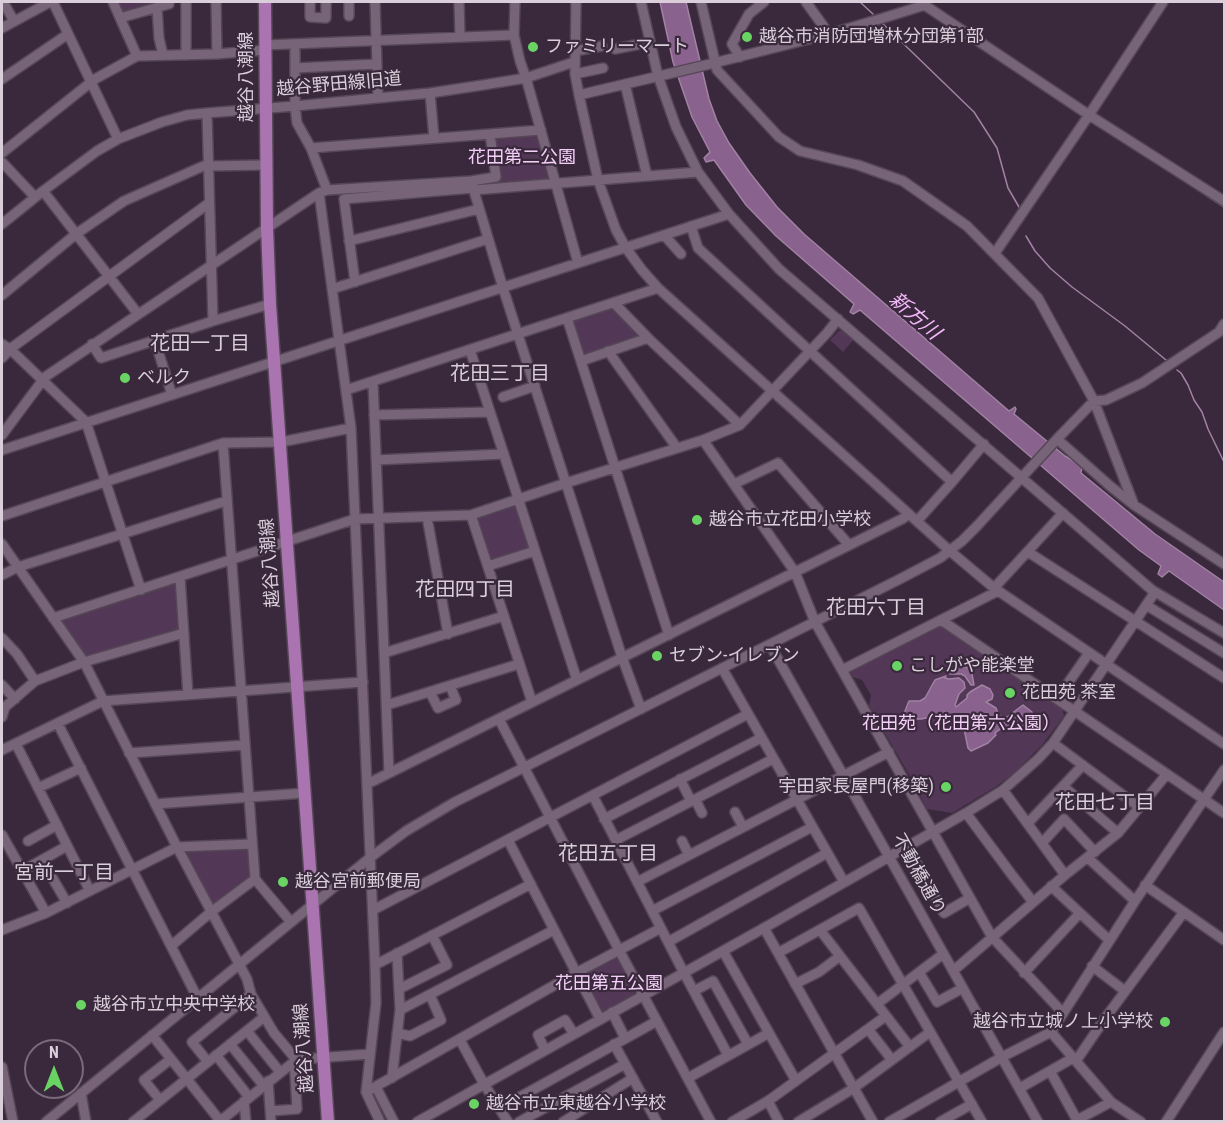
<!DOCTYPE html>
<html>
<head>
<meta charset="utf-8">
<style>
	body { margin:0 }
	#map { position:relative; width:1226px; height:1123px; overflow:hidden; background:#3a293c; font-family:"Roboto Condensed",sans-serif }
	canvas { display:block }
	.frame { position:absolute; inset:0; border:3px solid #d9ceda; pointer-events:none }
	.north { position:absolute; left:24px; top:1039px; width:60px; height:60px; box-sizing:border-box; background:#3a293c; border:2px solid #7a6b7b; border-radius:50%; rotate:0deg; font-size:16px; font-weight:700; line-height:24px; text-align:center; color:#d9ceda }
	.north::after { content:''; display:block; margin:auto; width:21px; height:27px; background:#69d464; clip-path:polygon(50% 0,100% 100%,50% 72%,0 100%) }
</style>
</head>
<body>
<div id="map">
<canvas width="1226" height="1123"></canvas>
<div class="frame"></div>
<div class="north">N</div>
</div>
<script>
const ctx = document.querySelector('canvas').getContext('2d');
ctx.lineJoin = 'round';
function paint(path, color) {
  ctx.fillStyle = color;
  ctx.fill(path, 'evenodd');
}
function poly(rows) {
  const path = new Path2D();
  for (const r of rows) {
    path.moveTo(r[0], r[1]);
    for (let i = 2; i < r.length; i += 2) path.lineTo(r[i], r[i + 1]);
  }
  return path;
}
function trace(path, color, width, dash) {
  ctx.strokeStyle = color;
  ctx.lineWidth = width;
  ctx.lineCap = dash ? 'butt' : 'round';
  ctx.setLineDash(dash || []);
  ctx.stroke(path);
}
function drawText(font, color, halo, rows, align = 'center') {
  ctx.font = font + ' "Roboto Condensed","Noto Sans JP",sans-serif';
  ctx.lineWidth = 4.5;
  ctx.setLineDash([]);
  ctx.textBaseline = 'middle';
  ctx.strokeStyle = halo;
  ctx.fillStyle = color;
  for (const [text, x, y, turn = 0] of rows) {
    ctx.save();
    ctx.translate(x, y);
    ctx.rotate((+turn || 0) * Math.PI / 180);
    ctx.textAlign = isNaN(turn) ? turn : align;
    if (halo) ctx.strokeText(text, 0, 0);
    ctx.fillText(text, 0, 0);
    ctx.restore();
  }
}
paint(poly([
	[115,2,164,2,124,13,121,13],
	[541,130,556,183,498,188,490,134],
	[612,308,615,309,641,334,640,337,585,355,581,354,572,324,574,320],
	[845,327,856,337,843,352,830,340,840,330,841,331],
	[518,505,530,546,529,549,492,561,489,559,476,519],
	[178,578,182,632,85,659,57,619],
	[941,624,1062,708,1064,716,1042,745,1016,771,997,786,952,813,927,809,910,776,869,706,871,695,862,680,853,677,850,671],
	[248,846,252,878,212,908,181,849],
	[614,956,618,957,635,990,634,994,603,1012,600,1011,582,977,583,974]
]), '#533756');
const water = poly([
	[660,2,686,2,709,99,717,121,729,143,750,173,777,207,804,234,1009,411,1015,407,1016,409,1014,414,1065,456,1079,464,1082,467,1081,473,1155,534,1224,582,1224,610,1169,571,1162,577,1158,574,1161,566,1139,550,860,310,853,314,850,312,854,304,776,236,746,205,714,160,706,162,704,158,710,152,692,117,673,62,660,2],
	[958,666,966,667,971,669,974,685,971,685,965,676,961,674,950,674,949,671,958,666],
	[946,676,945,678,949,679,959,678,964,682,965,688,959,694,955,705,956,707,967,698,967,695,970,692,982,685,990,689,993,695,992,699,986,702,996,708,999,716,1002,717,1007,717,1023,705,1032,712,1033,717,1021,728,1016,729,1009,727,1003,727,995,733,996,735,988,743,971,751,968,748,963,724,960,722,950,725,945,724,943,720,945,712,931,717,921,719,909,719,903,716,909,701,920,701,925,698,935,680,946,676]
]);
paint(water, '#89628d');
trace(water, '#a182a4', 1.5);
trace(poly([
	[860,2,873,14],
	[883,24,974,112,997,148,1008,188,1019,207],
	[1207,196,1224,207],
	[1026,236,1035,251,1050,268,1072,287,1125,326,1166,360],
	[1177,370,1181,373,1188,385,1194,400,1202,412,1208,429,1224,462]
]), '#a182a4', 1.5);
const minor = poly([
	[3,2,14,21],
	[53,2,118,139],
	[113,2,137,56],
	[186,2,186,55],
	[216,2,217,54],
	[310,2,310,17,326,18,326,2],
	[349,2,349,16],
	[375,2,378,98],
	[459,2,460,37],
	[515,2,514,35,520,61,526,78,578,263],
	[576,2,575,74,579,95,598,180,616,230,626,248,642,270,658,288,950,551,994,588,1224,744],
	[641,2,658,76,676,127,698,172,729,214,779,269,1152,590,1224,633],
	[701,2,717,70,779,137,800,151,858,165,903,181,967,226,1038,298,1094,401,1134,505],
	[806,2,829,34],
	[920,2,1089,115,1224,201],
	[157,7,159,38,163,55],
	[120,18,169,4,169,2],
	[2,28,50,2],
	[295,44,295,106,297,123,311,148,327,190],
	[265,45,514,35],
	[615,49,650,42],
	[575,51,602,46],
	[740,57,732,44,749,14,764,2],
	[295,68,377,64],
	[575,74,603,68],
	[2,79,68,34],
	[625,84,647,176],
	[430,93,434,138],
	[579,95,706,65,829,34,880,19,925,5,926,2],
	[207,113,213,321],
	[311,148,541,130],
	[2,153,95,79,137,56,217,54,265,50],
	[2,162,35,197],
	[208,166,266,165],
	[471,181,496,177,490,134],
	[474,190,698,172],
	[43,191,138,314],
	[319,193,351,428,375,965,376,1003,366,1092,380,1122],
	[2,224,43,191,97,151,118,139,162,122,187,115,207,113,295,106,430,93,483,85,526,78,574,62],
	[691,226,698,248,952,482,917,521],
	[664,235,681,254],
	[349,241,479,209],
	[995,253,1089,115,1163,2],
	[355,282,344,199,473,188],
	[332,289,488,239],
	[2,295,76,234,124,201,208,164],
	[614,303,648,338,740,425],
	[567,318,669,635],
	[155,341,172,395],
	[2,344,10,349,86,422,141,590],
	[92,344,101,358,213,321,270,304],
	[470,350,577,680],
	[608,351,677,448],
	[2,358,10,349,209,203],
	[581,361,648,338],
	[373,382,389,773],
	[346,390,658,288],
	[503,397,535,386],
	[374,415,490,412],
	[2,435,45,377,319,193,327,190,471,181,503,288,622,657,641,709],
	[1057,439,1110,486,1134,505,1224,564],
	[703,440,795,572,815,622,992,937,1063,1013],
	[223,443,255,879,291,922],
	[2,450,729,214],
	[376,460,504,454],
	[952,482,984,444],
	[734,484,778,463,849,545],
	[471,515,532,702],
	[2,516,223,443,281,442,351,428],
	[427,517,448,634],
	[2,544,84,662,177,847,247,979,251,994,274,1033,294,1057,297,1109,271,1111],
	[1028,552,1224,678],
	[488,566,535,551],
	[2,575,18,567,226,501],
	[180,577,188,695],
	[994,588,1063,513],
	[1146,605,1224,653],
	[53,618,355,519,471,515,566,483,703,440,740,425,827,333,838,319],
	[941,620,1224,813],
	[2,638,17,654,35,681],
	[770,645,1038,1122],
	[384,653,504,616],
	[722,668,844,882],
	[842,670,998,591],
	[2,685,15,699],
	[430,692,438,708,456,700,450,686],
	[1057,699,1089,653],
	[387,705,519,664],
	[2,717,5,707,35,681,84,662,184,633],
	[499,719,619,950,711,1122],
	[58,724,197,997],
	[1053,743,1139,807],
	[16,744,90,891],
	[2,750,103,701,363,682],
	[129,753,245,745],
	[680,779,691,801],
	[367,784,902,519,909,514],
	[1063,786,1118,833],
	[38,788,81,768],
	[1003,790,1065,875],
	[593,796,684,973,728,1055],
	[695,799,702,813],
	[155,804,305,793],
	[735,812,743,827],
	[966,813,1012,875,1033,902],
	[604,819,761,738],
	[1028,823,1083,765],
	[2,835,46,913],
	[508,840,600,1019],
	[616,840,773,759],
	[28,841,57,825],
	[682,841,689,855],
	[1042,843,1064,819,1095,852],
	[907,846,944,913,970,898],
	[1088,858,1135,901],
	[42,860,67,903],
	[22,871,67,846],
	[637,882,889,752],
	[1145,885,1224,940],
	[1051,886,1109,940],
	[373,910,748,714],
	[652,911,812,827],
	[764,928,873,1122],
	[2,930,46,913,177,847,252,844],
	[820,930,910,1047],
	[668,942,827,853],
	[171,946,211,912,255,879],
	[723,951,796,1081],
	[778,953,859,908,982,1122],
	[375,965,531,884],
	[1092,966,1125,991],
	[953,971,1065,875,1118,833,1167,774],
	[919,972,937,1002,963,988],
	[1024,973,1080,913],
	[795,984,819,972,840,956],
	[399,989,447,965,432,935],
	[694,991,713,981,748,1044],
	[877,1004,943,954],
	[400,1010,554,930],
	[612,1012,625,1038],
	[868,1029,892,1060],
	[247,1031,280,1072],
	[1051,1032,1111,1102,1141,1122],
	[397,1033,410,1036,441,1020,430,995],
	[152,1035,221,1122],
	[460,1040,484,1084,508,1122],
	[230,1044,263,1085],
	[614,1044,657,1122],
	[545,1050,538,1035,565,1020,574,1034],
	[216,1055,249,1097],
	[1076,1061,1106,1017,1184,912],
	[208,1062,192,1042,251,994],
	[2,1067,13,1122],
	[1050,1071,1078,1122],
	[392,1078,400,1010,397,953],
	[688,1078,769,1033],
	[268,1081,271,1122],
	[376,1087,394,1122],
	[1020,1088,1073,1058],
	[366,1092,576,973,661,928],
	[81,1093,86,1122],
	[160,1100,144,1080,171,1059],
	[244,1101,246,1122],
	[768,1101,779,1122],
	[500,1108,657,1021],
	[1077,1120,1111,1102],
	[46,1122,371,857,406,831,455,802,898,580,940,558,962,541,977,526,1057,439,1094,401,1106,400,1142,383,1219,332,1224,324],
	[133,1122,264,1017],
	[219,1122,295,1061,303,1059,370,1054],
	[417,1122,764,928,966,813,1003,790,1038,759,1053,743,1155,592],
	[519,1122,625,1064],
	[563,1122,633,1078],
	[732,1122,768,1101,886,1016],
	[798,1122,854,1088,930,1032],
	[889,1122,1002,1057,1051,1032,1135,901,1224,770],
	[940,1122,972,1104],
	[1166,1122,1224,1032]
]);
const major = poly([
	[265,2,267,227,270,304,328,1122]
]);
trace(minor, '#554756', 12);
trace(major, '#554756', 15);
trace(minor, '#776479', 9);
trace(major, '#a974af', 12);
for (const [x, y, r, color] of [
	[747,37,6,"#69d464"],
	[533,47,6,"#69d464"],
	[125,378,6,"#69d464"],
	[697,520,6,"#69d464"],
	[657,656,6,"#69d464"],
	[897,666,6,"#69d464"],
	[1010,693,6,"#69d464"],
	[946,787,6,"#69d464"],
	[283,882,6,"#69d464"],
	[81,1005,6,"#69d464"],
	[1165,1022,6,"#69d464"],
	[474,1104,6,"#69d464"]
]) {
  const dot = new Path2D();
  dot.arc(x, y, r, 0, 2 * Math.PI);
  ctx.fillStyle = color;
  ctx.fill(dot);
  trace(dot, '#3a293c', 2);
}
drawText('18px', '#d9ceda', '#3a293c', [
	["越谷市消防団増林分団第1部",759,37],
	["ファミリーマート",545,47],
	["ベルク",137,378],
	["越谷市立花田小学校",709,520],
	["セブン-イレブン",669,656],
	["こしがや能楽堂",909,666],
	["花田苑 茶室",1022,693],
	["宇田家長屋門(移築)",934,787,"right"],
	["越谷宮前郵便局",295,882],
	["越谷市立中央中学校",93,1005],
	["越谷市立城ノ上小学校",1153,1022,"right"],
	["越谷市立東越谷小学校",486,1104]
], 'left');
drawText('18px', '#d9ceda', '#3a293c', [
	["越谷八潮線",247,77,-90],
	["越谷野田線旧道",339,85,-5],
	["越谷八潮線",271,563,-94],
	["不動橋通り",918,875,61],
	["越谷八潮線",305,1048,-94]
]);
drawText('18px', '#f4d0f8', '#3a293c', [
	["花田第二公園",522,158],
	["花田苑（花田第六公園）",961,724],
	["花田第五公園",609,984]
]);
drawText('italic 20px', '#f3b8fa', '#3a293c', [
	["新方川",914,317,41]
]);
drawText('20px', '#d9ceda', '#3a293c', [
	["花田一丁目",200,345],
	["花田三丁目",500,375],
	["花田四丁目",465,591],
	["花田六丁目",876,609],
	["花田七丁目",1105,804],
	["花田五丁目",608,855],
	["宮前一丁目",64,874]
]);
</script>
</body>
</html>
